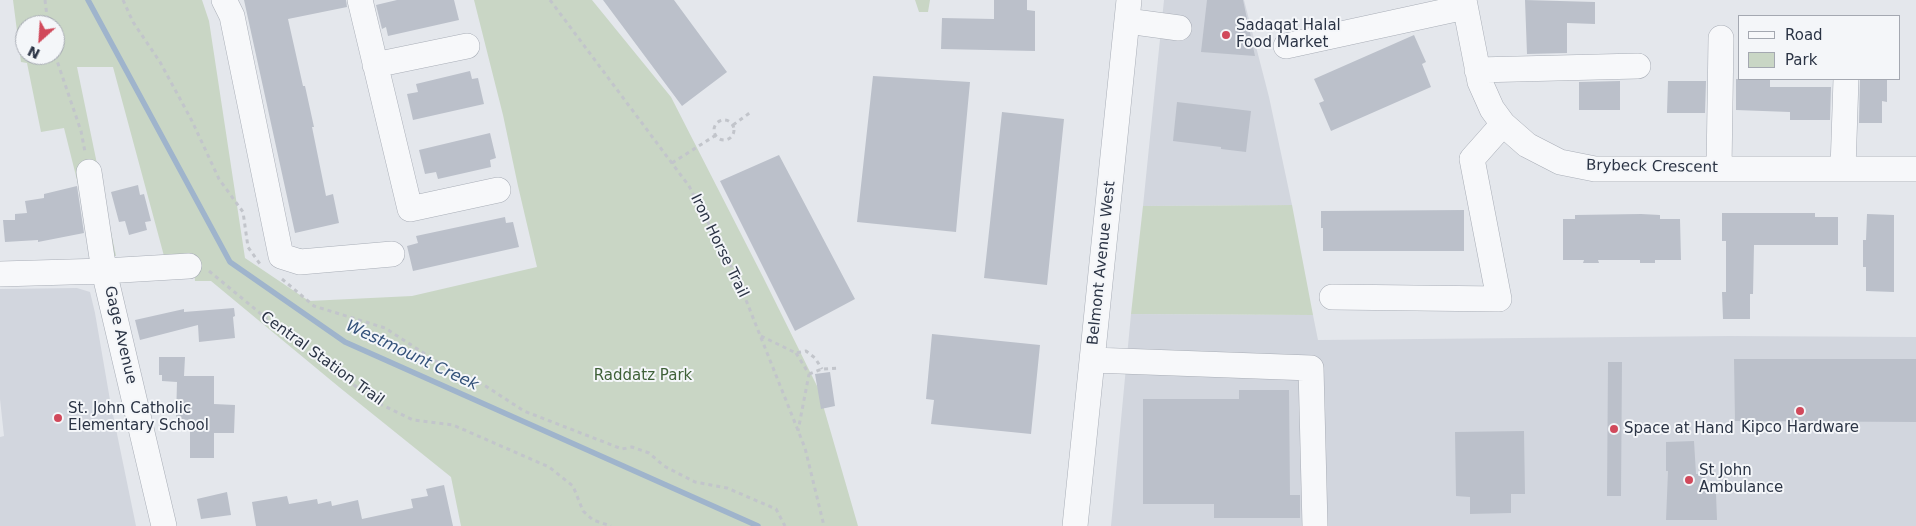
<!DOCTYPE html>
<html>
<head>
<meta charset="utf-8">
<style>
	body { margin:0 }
	#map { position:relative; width:1916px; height:526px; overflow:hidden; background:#e4e7ec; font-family:"DejaVu Sans",sans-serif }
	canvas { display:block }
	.legend { position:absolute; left:1738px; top:15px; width:162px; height:65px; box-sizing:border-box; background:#f4f6f9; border:1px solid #a4a8b1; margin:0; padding:6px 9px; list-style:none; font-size:15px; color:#2b3445 }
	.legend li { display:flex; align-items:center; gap:10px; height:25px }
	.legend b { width:25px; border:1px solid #a4a8b1 }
	.north { position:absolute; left:15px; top:15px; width:50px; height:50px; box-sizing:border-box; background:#f4f6f9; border:1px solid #a4a8b1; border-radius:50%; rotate:206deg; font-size:14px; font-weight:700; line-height:20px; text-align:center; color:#2b3445 }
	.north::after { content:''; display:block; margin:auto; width:18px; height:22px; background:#d1495b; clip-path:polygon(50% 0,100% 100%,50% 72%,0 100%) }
</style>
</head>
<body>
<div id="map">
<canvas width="1916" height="526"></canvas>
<ul class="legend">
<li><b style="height:6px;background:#f7f8fa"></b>Road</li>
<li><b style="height:14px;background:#c9d6c5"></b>Park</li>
</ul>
<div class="north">N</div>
</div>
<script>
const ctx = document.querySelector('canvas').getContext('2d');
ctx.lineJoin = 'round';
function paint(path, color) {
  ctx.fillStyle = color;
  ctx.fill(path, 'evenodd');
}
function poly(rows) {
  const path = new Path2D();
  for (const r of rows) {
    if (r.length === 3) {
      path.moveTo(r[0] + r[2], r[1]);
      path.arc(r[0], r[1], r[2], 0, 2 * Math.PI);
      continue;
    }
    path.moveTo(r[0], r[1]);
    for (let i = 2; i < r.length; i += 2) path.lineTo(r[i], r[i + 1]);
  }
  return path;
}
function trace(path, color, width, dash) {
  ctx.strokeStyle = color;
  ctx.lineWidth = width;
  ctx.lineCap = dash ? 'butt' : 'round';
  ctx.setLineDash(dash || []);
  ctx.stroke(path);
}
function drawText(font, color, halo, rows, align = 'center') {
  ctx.font = font + ' "DejaVu Sans",sans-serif';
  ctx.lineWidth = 4;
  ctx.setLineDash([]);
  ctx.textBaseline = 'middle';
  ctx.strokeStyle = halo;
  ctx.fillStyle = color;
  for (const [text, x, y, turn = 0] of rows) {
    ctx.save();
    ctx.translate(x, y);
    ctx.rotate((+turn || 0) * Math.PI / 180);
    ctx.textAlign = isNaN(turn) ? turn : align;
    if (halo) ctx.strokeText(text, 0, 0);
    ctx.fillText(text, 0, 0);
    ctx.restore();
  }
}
paint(poly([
	[1164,0,1244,0,1269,97,1292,205,1143,206],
	[77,288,90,292,95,313,110,400,136,526,0,526,0,437,4,436,0,399,0,289],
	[1131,314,1313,315,1318,340,1729,336,1916,337,1916,526,1111,526]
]), '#d2d6de');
paint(poly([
	[13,0,202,0,209,21,245,258,309,301,412,296,537,267,518,186,503,115,474,0,592,0,671,97,763,277,818,388,858,526,461,526,451,477,339,387,211,281,195,281,192,253,164,256,113,67,77,67,116,256,96,256,64,128,41,132,27,63,21,62],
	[25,25,55,25,55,55,25,55],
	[915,0,930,0,928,12,919,12],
	[1292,205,1313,315,1131,314,1143,206]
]), '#c9d6c5');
trace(poly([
	[88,0,230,262,345,342,758,526]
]), '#9fb4cc', 5.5);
paint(poly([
	[244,0,346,0,347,7,288,19,303,86,305,86,314,127,312,127,326,196,333,194,339,223,295,233],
	[397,0,454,0,459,20,388,36,386,27,382,29,376,5],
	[603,0,674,0,727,72,682,106],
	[994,0,1027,0,1027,10,1035,11,1035,51,941,49,942,18,994,19],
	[1207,0,1243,0,1255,56,1201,52],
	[1525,0,1595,2,1595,24,1567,23,1567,53,1527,54],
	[1414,35,1426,62,1422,64,1431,87,1331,131,1319,103,1324,101,1314,79],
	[470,71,472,79,478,78,484,104,413,120,407,94,418,92,416,84],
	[873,76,970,82,956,232,857,222],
	[1736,79,1770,79,1770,87,1831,87,1830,120,1790,120,1790,112,1736,110],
	[1860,79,1887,79,1887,102,1882,101,1882,123,1859,123],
	[1620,81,1620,110,1579,110,1579,82],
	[1668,81,1706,81,1705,113,1667,113],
	[1177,102,1251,111,1246,152,1221,149,1221,147,1173,141],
	[1002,112,1064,119,1047,285,984,278],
	[490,133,496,158,490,160,491,167,438,179,436,172,425,174,419,150],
	[779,155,855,299,795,331,720,181],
	[138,185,140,195,144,194,151,221,145,222,147,230,129,235,125,221,119,222,111,192],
	[77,186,84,233,38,242,38,240,5,242,3,220,15,220,15,214,27,213,25,201,44,198,44,194],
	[1464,210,1464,251,1323,251,1323,228,1321,228,1321,211],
	[1722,213,1815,213,1815,217,1838,217,1838,245,1754,245,1753,294,1750,294,1750,319,1723,319,1722,292,1726,292,1726,241,1722,241],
	[1641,214,1660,215,1660,219,1680,219,1681,260,1655,260,1655,263,1640,263,1640,260,1598,260,1599,263,1583,263,1584,260,1563,260,1563,219,1575,219,1575,215],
	[1867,214,1894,215,1894,292,1866,291,1866,267,1863,267,1863,240,1866,240],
	[505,217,506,223,513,222,519,247,413,271,407,246,418,243,416,236],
	[234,308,235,316,233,317,235,338,199,342,198,325,140,340,135,320,184,309,184,312],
	[932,334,1040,345,1031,434,931,424,934,400,926,399],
	[159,357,185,357,184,376,214,376,214,404,235,405,234,433,214,433,214,458,190,458,190,420,176,419,177,382,162,381,162,375,159,375],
	[1734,359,1916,359,1916,422,1735,421],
	[1608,362,1622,362,1621,496,1607,496],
	[830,372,835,406,821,409,815,374],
	[1239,390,1289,390,1290,495,1300,495,1300,518,1214,518,1214,504,1143,504,1143,399,1239,399],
	[1524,431,1525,494,1511,494,1511,513,1470,514,1470,497,1456,496,1455,432],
	[1694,441,1696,474,1705,474,1705,493,1716,493,1717,520,1666,520,1668,471,1666,471,1666,442],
	[444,485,453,526,256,526,252,502,287,496,289,504,317,499,318,504,331,501,332,506,358,500,362,519,413,508,411,499,428,496,426,489],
	[227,492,231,515,201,519,197,499]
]), '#bbc0ca');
const minor = poly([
	[224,0,232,16,281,256,300,262,392,254],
	[360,0,410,209,498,190],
	[1464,0,1480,82,1492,109,1503,124,1527,145,1560,162,1595,169,1916,169],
	[1127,21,1179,28],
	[1286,46,1465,7],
	[375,65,467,46],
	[1477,70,1638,66],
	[1719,169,1721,38],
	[1843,169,1846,79],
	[89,172,104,271,164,526],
	[0,274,104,271,189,266],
	[1332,297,1499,299,1472,159,1503,124],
	[1092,360,1311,368,1315,526],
	[1075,526,1129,0]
]);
trace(minor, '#a9aeb7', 26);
trace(poly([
	[45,0,48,25],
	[123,0,133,22,160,62,192,121,219,179,243,212,248,247,260,264],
	[550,0,689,186,738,280,805,448,824,526],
	[55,55,81,131,85,152],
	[724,130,10],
	[733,125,751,112],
	[672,163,716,135],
	[209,271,295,342,380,404,413,420,453,425,549,467,573,486,583,511,593,520,611,526],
	[282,279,314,306,385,328,439,363,484,385,524,411,622,449,632,447,649,453,664,466,695,482,727,488,776,509,785,526],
	[761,336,796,353,806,351,815,358,822,369],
	[796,353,809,374,798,431],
	[809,374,822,369,840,368]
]), '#c2c5cb', 3, [4, 4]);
trace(minor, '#f7f8fa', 25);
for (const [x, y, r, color] of [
	[1226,35,5,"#d1495b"],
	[1800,411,5,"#d1495b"],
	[58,418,5,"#d1495b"],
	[1614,429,5,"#d1495b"],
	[1689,480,5,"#d1495b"]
]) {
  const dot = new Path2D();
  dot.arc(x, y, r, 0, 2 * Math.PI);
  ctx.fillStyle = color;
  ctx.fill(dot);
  trace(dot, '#f4f6f9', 2);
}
drawText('15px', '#2b3445', '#f4f6f9', [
	["Sadaqat Halal",1236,26],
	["Food Market",1236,43],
	["St. John Catholic",68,409],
	["Elementary School",68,426],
	["Kipco Hardware",1800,428,"center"],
	["Space at Hand",1624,429],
	["St John",1699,471],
	["Ambulance",1699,488]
], 'left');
drawText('15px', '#2b3445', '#f4f6f9', [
	["Brybeck Crescent",1652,167,1],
	["Iron Horse Trail",719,246,64],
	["Belmont Avenue West",1102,263,-84],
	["Gage Avenue",120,335,77],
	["Central Station Trail",322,359,36]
]);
drawText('15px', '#3f6138', '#f4f6f9', [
	["Raddatz Park",643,376]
]);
drawText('italic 16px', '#34527a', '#f4f6f9', [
	["Westmount Creek",412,356,25]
]);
</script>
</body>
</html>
